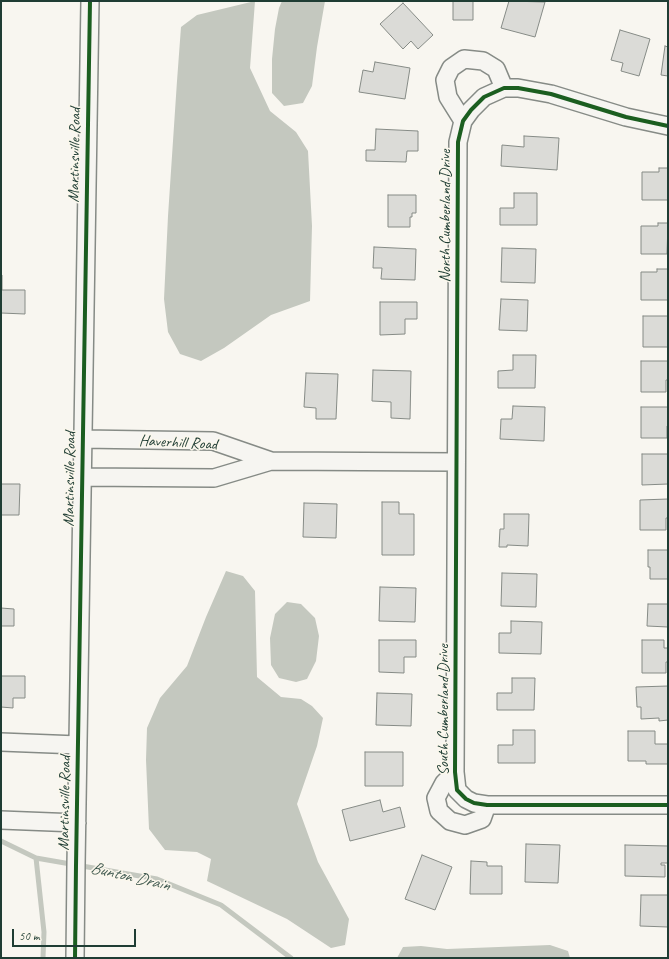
<!DOCTYPE html>
<html>
<head>
<meta charset="utf-8">
<style>
	body { margin:0 }
	#map { position:relative; width:669px; height:959px; overflow:hidden; background:#f8f6f0; font-family:Caveat,sans-serif }
	canvas { display:block }
	.frame { position:absolute; inset:0; border:2px solid #1f3d34; pointer-events:none }
	.scale { position:absolute; left:12px; top:929px; width:124px; height:18px; box-sizing:border-box; border:2px solid #1f3d34; border-top:0; padding-left:5px; font-size:12px; line-height:14px; white-space:nowrap; color:#1f3d34; -webkit-text-stroke:3px #fbf7ec; paint-order:stroke }
</style>
</head>
<body>
<div id="map">
<canvas width="669" height="959"></canvas>
<div class="frame"></div>
<div class="scale">50 m</div>
</div>
<script>
const ctx = document.querySelector('canvas').getContext('2d');
ctx.lineJoin = 'round';
function paint(path, color) {
  ctx.fillStyle = color;
  ctx.fill(path, 'evenodd');
}
function poly(rows) {
  const path = new Path2D();
  for (const r of rows) {
    path.moveTo(r[0], r[1]);
    for (let i = 2; i < r.length; i += 2) path.lineTo(r[i], r[i + 1]);
  }
  return path;
}
function trace(path, color, width, dash) {
  ctx.strokeStyle = color;
  ctx.lineWidth = width;
  ctx.lineCap = dash ? 'butt' : 'round';
  ctx.setLineDash(dash || []);
  ctx.stroke(path);
}
function drawText(font, color, halo, rows, align = 'center') {
  ctx.font = font + ' Caveat,sans-serif';
  ctx.lineWidth = 3;
  ctx.setLineDash([]);
  ctx.textBaseline = 'middle';
  ctx.strokeStyle = halo;
  ctx.fillStyle = color;
  for (const [text, x, y, turn = 0] of rows) {
    ctx.save();
    ctx.translate(x, y);
    ctx.rotate((+turn || 0) * Math.PI / 180);
    ctx.textAlign = isNaN(turn) ? turn : align;
    if (halo) ctx.strokeText(text, 0, 0);
    ctx.fillText(text, 0, 0);
    ctx.restore();
  }
}
paint(poly([
	[255,1,250,68,270,111,296,132,308,151,312,226,310,301,271,315,224,348,201,361,180,354,168,332,164,299,168,216,177,81,181,27,197,15],
	[282,1,325,1,317,47,312,86,303,103,284,106,272,93,272,59,275,29,279,8],
	[226,571,243,576,255,591,257,677,281,697,301,699,312,706,323,718,317,746,297,804,318,862,349,919,345,945,331,948,287,919,207,881,211,859,197,852,165,850,149,829,146,760,147,728,160,698,187,666,206,617],
	[287,602,301,604,315,618,319,636,316,661,307,679,296,682,279,678,271,665,270,638,275,614],
	[550,945,568,951,570,958,397,958,403,947,421,946,447,949]
]), '#c4c8bf');
trace(poly([
	[1,841,36,858,157,879,221,905,291,958],
	[36,858,44,932,43,958]
]), '#c4c8bf', 5);
const building = poly([
	[453,1,473,1,473,20,453,20,453,1],
	[509,1,545,2,535,37,501,28,509,1],
	[403,3,433,35,418,49,411,41,403,49,380,24,403,3],
	[620,30,650,39,639,76,621,71,623,63,611,60,620,30],
	[665,46,668,47,668,76,661,75,665,46],
	[375,62,410,68,405,99,359,92,363,70,373,72,375,62],
	[376,129,418,131,418,151,407,151,406,162,366,161,366,150,375,150,376,129],
	[524,136,559,138,557,170,501,166,502,145,524,147,524,136],
	[659,168,668,168,668,200,642,200,642,172,659,172,659,168],
	[514,193,537,193,537,225,500,225,500,208,514,208,514,193],
	[388,195,416,195,416,213,412,213,412,217,410,217,410,227,388,227,388,195],
	[658,223,668,223,667,254,641,254,641,226,658,226,658,223],
	[374,247,416,249,415,280,381,279,382,268,373,268,374,247],
	[502,248,536,249,535,283,501,282,502,248],
	[657,269,668,269,668,300,641,300,641,272,657,272,657,269],
	[1,275,2,275,2,290,25,290,25,314,1,313,1,275],
	[501,299,528,300,527,331,499,330,501,299],
	[380,302,417,302,417,319,405,319,405,334,380,335,380,302],
	[643,316,668,316,668,347,643,347,643,316],
	[513,355,536,355,535,388,498,388,498,371,513,370,513,355],
	[641,361,668,361,668,380,666,380,666,392,641,392,641,361],
	[373,370,411,371,410,419,391,418,391,402,372,401,373,370],
	[306,373,338,374,336,419,316,419,316,408,304,407,306,373],
	[513,406,545,407,544,441,500,439,501,419,512,419,513,406],
	[641,407,668,407,668,426,667,426,667,438,641,438,641,407],
	[642,454,668,454,668,484,642,485,642,454],
	[1,484,20,484,19,515,1,515,1,484],
	[668,499,668,518,666,518,666,530,640,530,640,500,668,499],
	[382,502,399,502,399,514,414,514,414,555,382,555,382,502],
	[304,503,337,504,336,538,303,537,304,503],
	[504,514,529,514,528,546,507,545,507,547,499,547,500,529,504,529,504,514],
	[648,550,668,550,668,579,650,579,650,567,648,567,648,550],
	[502,573,537,574,536,607,501,606,502,573],
	[380,587,416,588,415,622,379,621,380,587],
	[648,604,668,604,668,627,647,626,648,604],
	[1,608,14,609,14,626,1,626,1,608],
	[511,621,542,622,541,654,499,653,499,633,511,633,511,621],
	[379,640,416,640,416,657,404,657,404,673,379,672,379,640],
	[642,640,664,640,664,648,668,648,668,662,666,662,666,673,642,673,642,640],
	[1,676,25,676,25,698,13,698,13,708,1,707,1,676],
	[512,678,535,678,534,710,497,710,497,693,512,693,512,678],
	[668,686,668,720,659,721,659,718,641,719,641,707,637,707,636,687,668,686],
	[377,693,412,694,411,726,376,725,377,693],
	[513,730,535,730,535,763,498,763,498,745,513,745,513,730],
	[628,731,655,731,655,744,668,744,668,764,646,764,646,761,628,761,628,731],
	[365,752,403,752,403,786,365,786,365,752],
	[380,800,383,812,400,807,405,827,350,841,342,810,380,800],
	[526,844,560,845,558,883,525,882,526,844],
	[625,845,668,846,668,863,661,863,661,865,665,865,665,877,625,876,625,845],
	[422,855,452,867,435,910,405,899,422,855],
	[471,861,487,862,487,866,502,866,502,894,470,894,471,861],
	[641,895,668,895,668,927,640,926,641,895]
]);
paint(building, '#dbdbd7');
trace(building, '#868b86', 1);
const minor = poly([
	[463,121,448,97,445,80,451,68,464,59,483,61,496,69,504,88],
	[668,126,626,117,551,94,518,88,504,88,484,97,471,110,463,121,458,142,455,772,457,790,466,799,474,803,487,805,668,805],
	[83,439,213,441,271,461],
	[82,477,214,478,271,461,456,462],
	[1,742,78,745],
	[455,772,444,783,436,798,439,811,450,821,465,825,482,819,487,805],
	[1,820,77,823],
	[75,958,76,865,90,1]
]);
trace(minor, '#868b86', 20);
trace(minor, '#f6f5f1', 17);
trace(poly([
	[668,126,626,117,551,94,518,88,504,88,484,97,471,110,463,121,458,142,455,772,457,790,466,799,474,803,487,805,668,805],
	[75,958,76,865,90,1]
]), '#1b5e20', 4);
drawText('16px', '#1f3d34', '#fbf7ec', [
	["Martinsville Road",75,155,-89],
	["North Cumberland Drive",446,216,-90],
	["Haverhill Road",178,443,3],
	["Martinsville Road",70,479,-89],
	["South Cumberland Drive",444,710,-90],
	["Martinsville Road",65,803,-89]
]);
drawText('italic 17px', '#425b52', '#fbf7ec', [
	["Bunton Drain",130,877,13]
]);
</script>
</body>
</html>
